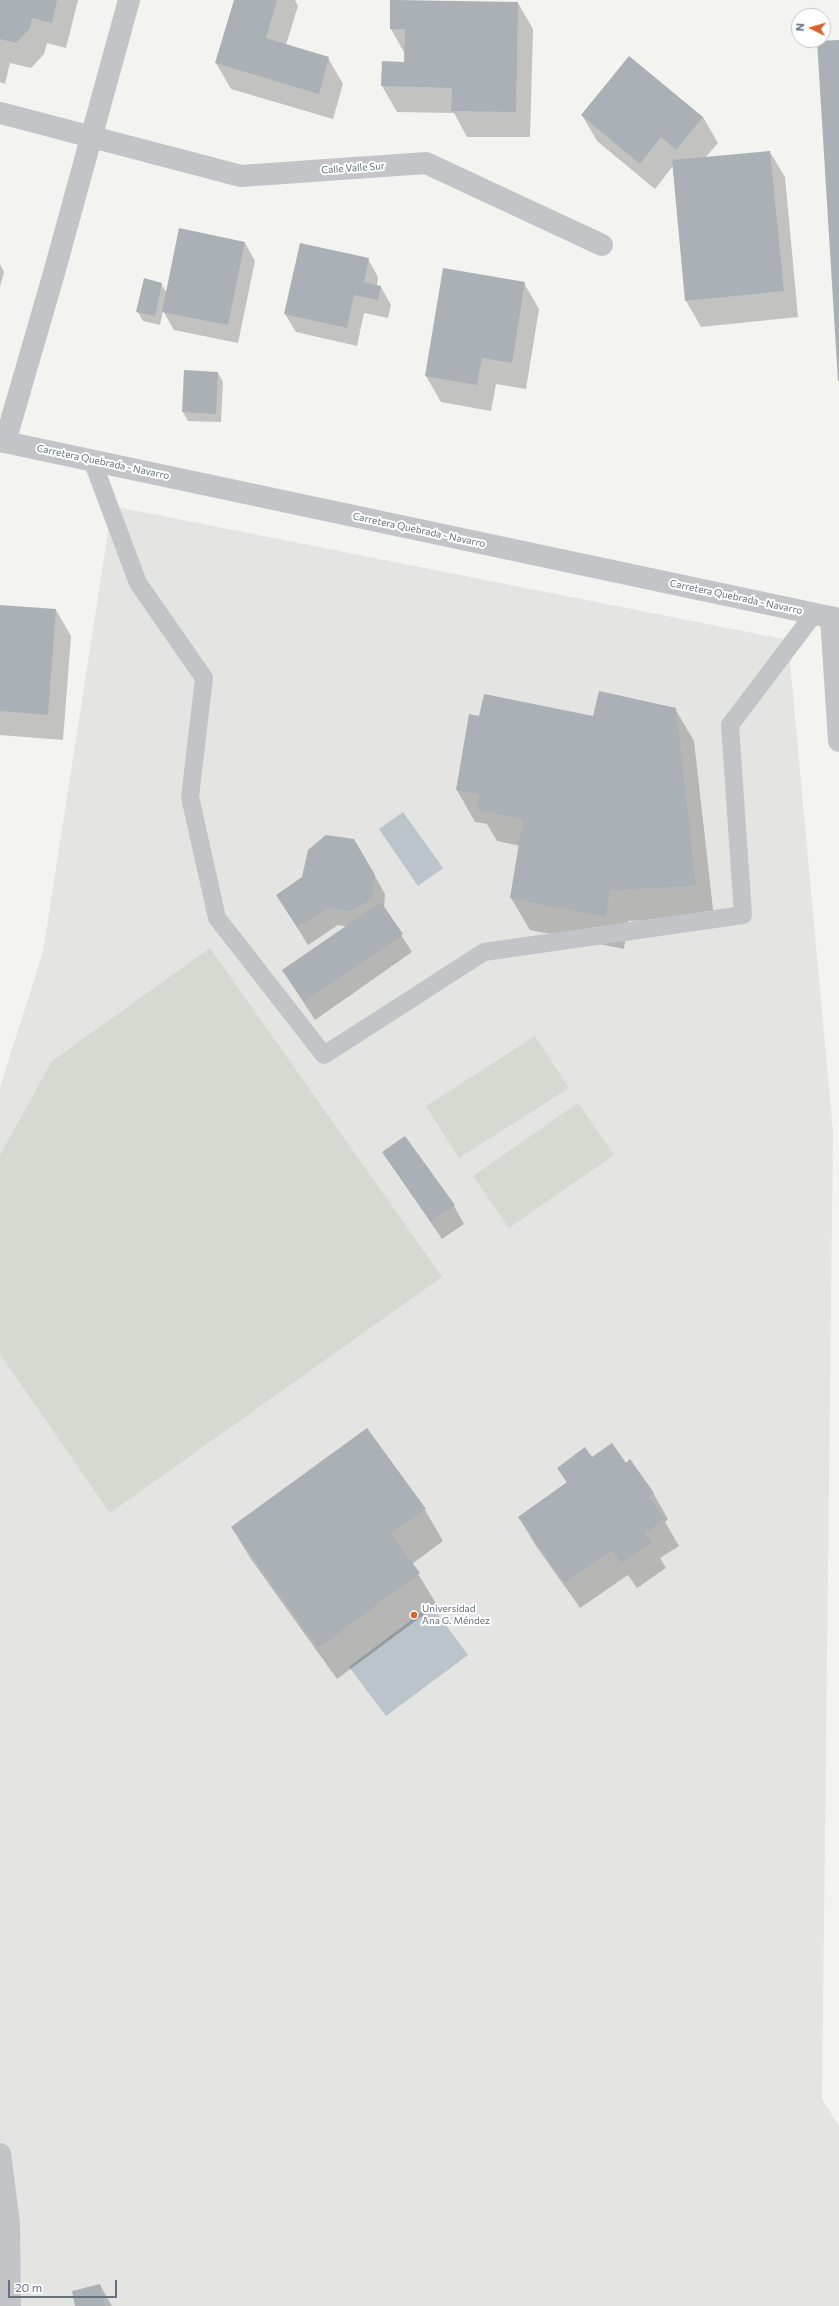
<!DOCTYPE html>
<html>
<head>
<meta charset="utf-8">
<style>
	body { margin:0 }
	#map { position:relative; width:839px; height:2306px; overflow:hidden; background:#f3f4f0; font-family:Commissioner,sans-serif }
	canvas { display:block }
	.north { position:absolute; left:791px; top:8px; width:40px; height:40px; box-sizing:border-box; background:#fff; border:1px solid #c1c6cc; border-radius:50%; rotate:275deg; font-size:11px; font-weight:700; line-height:16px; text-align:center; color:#64717f }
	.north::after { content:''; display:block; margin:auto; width:14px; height:18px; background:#d7642c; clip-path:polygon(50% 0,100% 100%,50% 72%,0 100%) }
	.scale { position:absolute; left:8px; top:2280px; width:109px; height:18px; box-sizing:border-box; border:2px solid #64717f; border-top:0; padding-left:5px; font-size:12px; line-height:14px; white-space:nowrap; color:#64717f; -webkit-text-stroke:3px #fff; paint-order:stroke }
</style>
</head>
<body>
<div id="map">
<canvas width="839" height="2306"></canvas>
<div class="north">N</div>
<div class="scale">20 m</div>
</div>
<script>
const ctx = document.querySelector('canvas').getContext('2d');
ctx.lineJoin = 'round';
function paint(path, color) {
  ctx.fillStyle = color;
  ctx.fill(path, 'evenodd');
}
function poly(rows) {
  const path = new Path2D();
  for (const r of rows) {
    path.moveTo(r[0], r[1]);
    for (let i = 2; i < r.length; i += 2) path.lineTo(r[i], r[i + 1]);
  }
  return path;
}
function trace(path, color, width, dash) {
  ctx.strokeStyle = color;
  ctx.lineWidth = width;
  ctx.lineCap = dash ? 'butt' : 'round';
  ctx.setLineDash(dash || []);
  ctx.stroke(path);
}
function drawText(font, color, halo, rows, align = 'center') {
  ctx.font = font + ' Commissioner,sans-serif';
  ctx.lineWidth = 4;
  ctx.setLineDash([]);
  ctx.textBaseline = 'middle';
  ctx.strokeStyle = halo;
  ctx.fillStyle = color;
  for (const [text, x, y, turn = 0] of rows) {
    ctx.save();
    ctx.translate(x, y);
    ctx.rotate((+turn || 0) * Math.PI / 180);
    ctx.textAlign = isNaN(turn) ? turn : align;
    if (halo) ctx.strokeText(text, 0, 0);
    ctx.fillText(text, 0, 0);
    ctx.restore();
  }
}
paint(poly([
	[112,506,788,640,833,1131,822,2099,839,2126,839,2306,0,2306,0,1087,43,952]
]), '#e4e5e3');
paint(poly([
	[210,948,442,1277,110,1513,0,1354,0,1155,52,1061],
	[535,1036,569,1088,459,1158,426,1106],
	[578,1103,614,1155,509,1228,473,1176]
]), '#d4dad1');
paint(poly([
	[403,812,443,868,418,886,379,829],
	[431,1605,468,1655,386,1716,349,1667]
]), '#bbc4ca');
paint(poly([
	[0,0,78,0,66,48,47,43,44,54,31,68,10,63,5,84,0,82],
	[235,0,295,0,298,6,286,45,328,58,343,84,333,119,231,89,216,63],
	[391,0,518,3,533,29,530,137,467,137,454,113,397,112,382,86,405,63,405,54,391,29],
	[582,115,703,117,718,143,705,158,770,152,785,177,798,317,701,327,686,301,673,166,655,189,597,141],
	[245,243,255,261,238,343,174,330,163,311,160,325,143,321,138,312,161,284,167,293],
	[368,259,378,277,377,286,381,287,391,305,388,318,364,313,357,346,296,332,285,314],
	[0,264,4,272,0,287],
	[524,283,539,309,526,389,496,384,491,411,441,402,426,376],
	[185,371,218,373,223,382,221,422,188,421,183,412],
	[0,606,56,610,71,636,63,740,0,735],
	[675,709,694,741,714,918,628,921,624,949,530,930,511,898,520,846,497,841,487,824,475,822,457,790,480,717,593,717],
	[375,876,385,894,384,908,412,952,315,1020,283,971,347,927,338,925,308,945,277,895],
	[405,1137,454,1206,464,1224,442,1239,383,1153],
	[592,1459,626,1465,653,1493,668,1519,665,1522,679,1546,660,1558,666,1568,637,1588,628,1575,580,1608,534,1543,519,1517,567,1483,558,1468],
	[425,1510,443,1541,412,1564,437,1605,337,1679,251,1559,232,1528],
	[100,2285,112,2306,76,2306]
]), '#0003');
paint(poly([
	[0,0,57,0,52,23,32,18,30,28,16,43,0,39],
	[234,0,277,0,266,38,329,57,319,94,215,63],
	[390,0,518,2,516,112,451,111,452,88,381,86,382,61,404,62,405,29,390,29],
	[839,40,839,381,838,381,817,41],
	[629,56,703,117,676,150,661,137,640,164,581,115],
	[770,151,784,291,685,301,672,160],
	[179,228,245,242,228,325,162,312],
	[300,243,369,258,364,282,381,286,378,300,354,295,347,328,284,314],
	[443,268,525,282,512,363,482,358,477,385,425,376],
	[144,278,162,283,155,316,136,312],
	[184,370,218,372,216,414,182,412],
	[0,605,56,609,48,715,0,711],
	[599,691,676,708,696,886,610,890,606,917,510,898,523,819,478,810,479,794,456,790,469,714,479,716,484,694,593,716],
	[326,835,354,839,375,875,372,899,351,911,328,908,297,927,276,895,302,877,308,850],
	[381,902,403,934,304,1002,282,970],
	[405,1136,455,1205,431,1222,382,1152],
	[367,1428,426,1509,391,1534,420,1573,318,1648,231,1527],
	[612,1443,626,1463,630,1459,654,1493,649,1497,665,1519,645,1533,652,1542,621,1563,612,1550,565,1583,518,1517,567,1482,557,1468,585,1447,592,1457],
	[100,2284,105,2306,75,2306,72,2291]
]), '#aab0b5');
trace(poly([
	[92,460,138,583,204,678,190,797,217,918,324,1055,484,952,743,915,730,725,814,614]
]), '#c2c4c8', 18);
trace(poly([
	[0,113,241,176,426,163,602,245],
	[5,442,54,273,129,0],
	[831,617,839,741],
	[0,2154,9,2223,10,2306]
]), '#c2c4c8', 22);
trace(poly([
	[0,441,839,619]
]), '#c2c4c8', 22);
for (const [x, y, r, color] of [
	[414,1615,4,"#d7642c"]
]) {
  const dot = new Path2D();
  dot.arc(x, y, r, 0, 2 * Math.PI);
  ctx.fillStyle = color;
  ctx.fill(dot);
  trace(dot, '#fff', 1.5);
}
drawText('10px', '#64717f', '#fff', [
	["Calle Valle Sur",353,168,-4],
	["Carretera Quebrada - Navarro",103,462,12],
	["Carretera Quebrada - Navarro",419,530,12],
	["Carretera Quebrada - Navarro",736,597,12]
]);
drawText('10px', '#64717f', '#fff', [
	["Universidad",422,1609],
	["Ana G. Méndez",422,1621]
], 'left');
</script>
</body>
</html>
